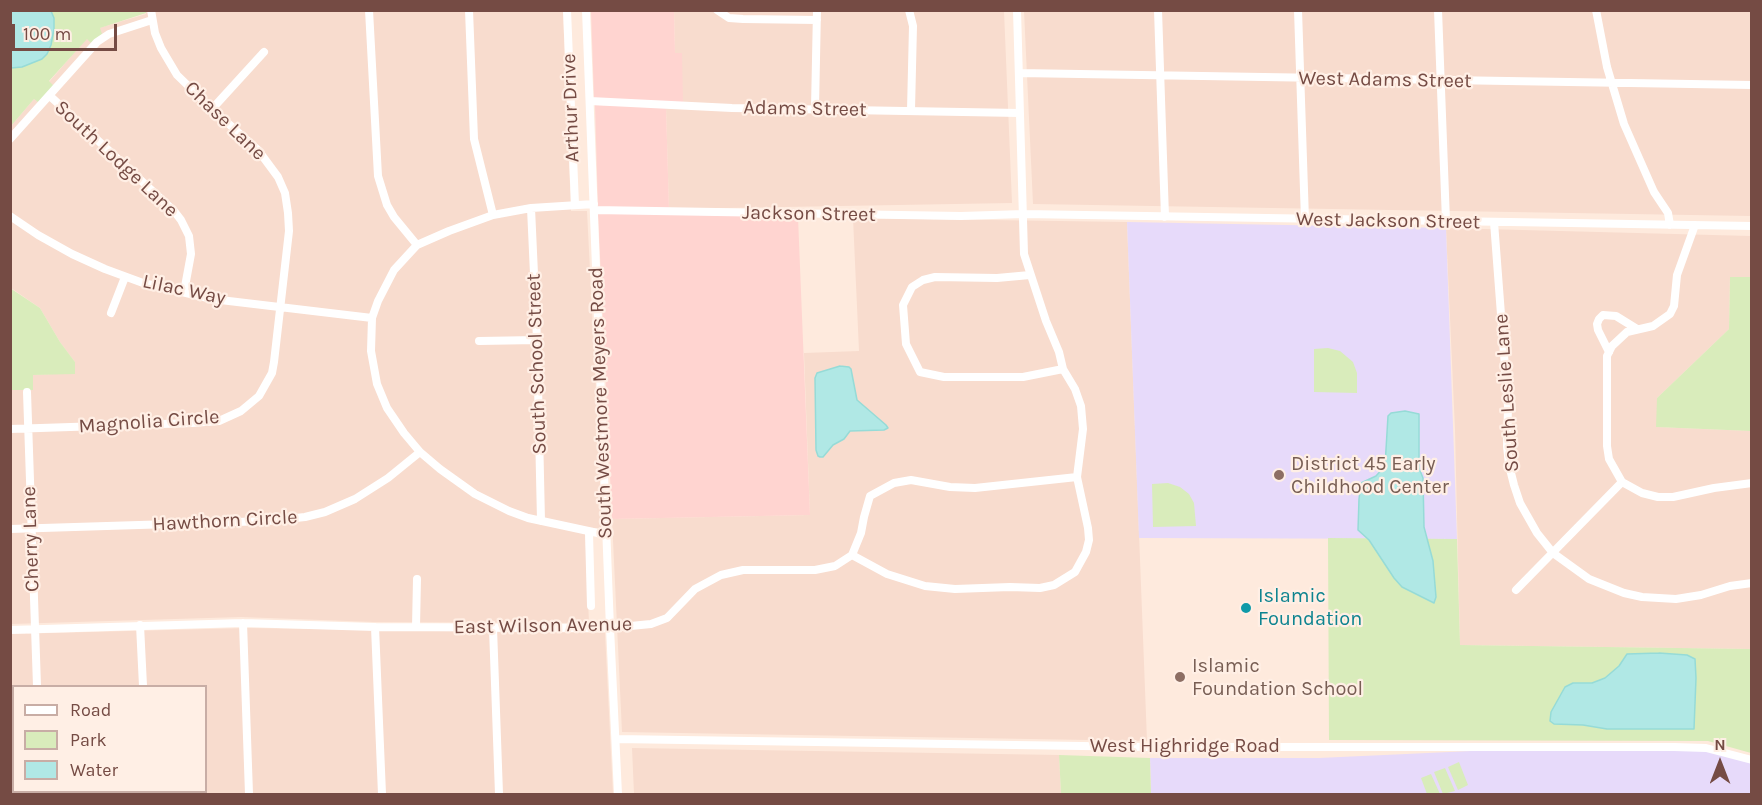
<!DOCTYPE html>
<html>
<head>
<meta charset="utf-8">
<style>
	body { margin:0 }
	#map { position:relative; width:1762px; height:805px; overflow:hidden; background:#feeadd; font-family:Karla,sans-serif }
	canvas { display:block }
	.frame { position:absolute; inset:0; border:12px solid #754b44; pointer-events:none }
	.legend { position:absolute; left:12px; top:685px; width:195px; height:108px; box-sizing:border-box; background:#ffefe5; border:2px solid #c8ada5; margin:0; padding:8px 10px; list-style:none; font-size:18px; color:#754b44 }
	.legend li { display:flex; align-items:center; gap:12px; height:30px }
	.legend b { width:30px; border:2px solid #c8ada5 }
	.north { position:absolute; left:1690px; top:733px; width:60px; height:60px; -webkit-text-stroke:4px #ffefe5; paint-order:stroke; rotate:0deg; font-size:16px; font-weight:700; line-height:24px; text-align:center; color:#754b44 }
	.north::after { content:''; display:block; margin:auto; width:21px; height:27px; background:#754b44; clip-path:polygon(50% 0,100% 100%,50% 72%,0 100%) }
	.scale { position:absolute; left:12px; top:24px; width:105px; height:27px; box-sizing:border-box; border:3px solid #754b44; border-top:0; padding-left:8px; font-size:18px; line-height:21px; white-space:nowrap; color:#754b44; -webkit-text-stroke:4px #ffefe5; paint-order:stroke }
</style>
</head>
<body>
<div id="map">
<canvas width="1762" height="805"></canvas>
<div class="frame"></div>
<ul class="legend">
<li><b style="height:8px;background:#fff"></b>Road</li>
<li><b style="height:16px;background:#d9ecbb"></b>Park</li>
<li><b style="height:16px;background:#b0e8e5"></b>Water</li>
</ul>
<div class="north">N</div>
<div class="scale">100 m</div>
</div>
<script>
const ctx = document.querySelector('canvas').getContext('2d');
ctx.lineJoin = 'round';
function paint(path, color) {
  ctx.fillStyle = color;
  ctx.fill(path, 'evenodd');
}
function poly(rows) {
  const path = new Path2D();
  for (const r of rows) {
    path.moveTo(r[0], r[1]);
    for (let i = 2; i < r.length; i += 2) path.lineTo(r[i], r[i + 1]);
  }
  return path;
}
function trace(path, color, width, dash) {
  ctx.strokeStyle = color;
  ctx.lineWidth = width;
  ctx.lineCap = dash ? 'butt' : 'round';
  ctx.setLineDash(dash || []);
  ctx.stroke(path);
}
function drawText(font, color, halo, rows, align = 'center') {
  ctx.font = font + ' Karla,sans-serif';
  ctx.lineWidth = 4.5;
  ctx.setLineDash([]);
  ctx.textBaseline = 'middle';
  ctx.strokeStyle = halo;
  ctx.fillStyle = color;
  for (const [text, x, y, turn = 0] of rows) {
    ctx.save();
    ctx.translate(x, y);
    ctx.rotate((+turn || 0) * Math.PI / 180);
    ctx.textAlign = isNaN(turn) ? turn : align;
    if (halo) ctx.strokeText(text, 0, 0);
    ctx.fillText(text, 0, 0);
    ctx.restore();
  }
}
paint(poly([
	[146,10,563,11,571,211,587,211,603,529,585,527,589,623,374,622,241,617,11,624,10,390,33,389,33,375,75,373,75,362,60,342,40,308,11,288,11,126,34,99,39,103,54,86,49,82,87,38,96,38,101,34,99,28,146,14],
	[674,11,1004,11,1012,203,669,209,666,107,682,54,675,53],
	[1024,11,1751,11,1751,216,1033,204],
	[853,218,1127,222,1147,741,622,732,612,519,810,515,804,353,859,351],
	[1446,228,1751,236,1751,277,1730,277,1729,329,1657,398,1657,427,1751,431,1751,649,1460,645,1455,430],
	[247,628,605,633,613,794,11,794,10,634],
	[14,686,206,686,206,792,14,792],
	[632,748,1059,755,1061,794,634,794]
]), '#f8dcce');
paint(poly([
	[591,11,674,11,675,53,682,53,683,105,594,98],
	[595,105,666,107,669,209,598,208],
	[598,213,798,217,810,515,612,519]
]), '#ffd4d0');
paint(poly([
	[1127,222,1446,228,1457,539,1139,538],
	[1493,750,1705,751,1751,763,1751,794,1151,794,1150,758,1319,758]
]), '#e7dafa');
paint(poly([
	[11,11,146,11,146,13,100,28,102,34,91,43,87,39,49,81,54,86,39,103,34,99,11,126],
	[1730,277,1751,277,1751,431,1656,427,1657,398,1729,329],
	[10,288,40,308,60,342,75,362,75,374,33,375,33,390,11,390],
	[1328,348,1340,351,1353,362,1357,373,1357,393,1314,392,1314,349],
	[1168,483,1180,487,1189,494,1194,503,1196,526,1153,527,1152,484],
	[1328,538,1457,539,1460,645,1751,649,1751,753,1708,741,1329,740],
	[1059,755,1150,758,1151,794,1061,794],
	[1459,762,1468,785,1458,790,1448,767],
	[1445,768,1455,791,1443,794,1434,772],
	[1431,774,1440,794,1427,794,1421,778]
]), '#d9ecbb');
const water = poly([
	[10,11,51,11,54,18,54,29,51,45,47,54,42,59,22,67,11,68,10,11],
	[840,366,849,367,851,369,857,400,886,425,888,428,884,430,850,431,844,439,833,445,823,457,820,457,818,456,816,450,815,378,817,373,840,366],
	[1405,411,1419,414,1419,468,1423,478,1424,527,1433,561,1436,597,1434,603,1402,587,1394,578,1369,540,1358,530,1359,499,1361,483,1376,476,1385,466,1388,416,1391,413,1405,411],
	[1659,653,1687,655,1695,659,1696,678,1694,729,1607,729,1583,725,1554,724,1550,721,1551,712,1565,687,1573,683,1592,683,1605,678,1619,666,1627,654,1659,653]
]);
paint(water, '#b0e8e5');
trace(water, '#96dbd7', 1.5);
trace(poly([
	[369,10,378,176,387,205,394,217,417,245],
	[469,10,474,139,493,215],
	[567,10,575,205],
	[586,10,610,628,618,794],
	[717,10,729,18,743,19,817,20],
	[909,10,913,26,911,110],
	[1158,10,1165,217],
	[1298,10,1305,220],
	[1438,10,1446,221],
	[1596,10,1607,67,1624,124,1654,192,1668,213,1670,225],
	[1019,73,1752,85],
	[50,96,174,211,181,220,189,236,191,254,184,292],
	[590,101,732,108,1020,113],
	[815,108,817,10],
	[212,109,264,52],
	[10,139,97,42,109,34,152,20],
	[594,204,531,208,493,215,449,231,417,245,394,270,378,301,372,318,371,351,377,384,387,408,404,433,420,452,440,469,475,494,509,511,528,518,607,535],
	[531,208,537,340,541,521],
	[594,210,961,216,1024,214,1752,226],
	[10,216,38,235,72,254,105,269,143,283,212,299,372,318],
	[1494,222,1508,407,1507,446,1509,465,1514,485,1520,503,1537,533,1553,553,1589,579,1624,593,1642,597,1676,599,1701,595,1730,586,1752,583],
	[1695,225,1677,275,1674,306,1670,314,1653,326,1627,332,1612,346,1607,356,1607,446,1609,459,1622,482,1642,493,1658,497,1673,497,1714,488,1752,483],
	[1030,275,997,278,935,277,923,280,912,287,903,305,906,344,920,372,944,377,1023,377,1063,369],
	[111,313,125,277],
	[479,341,537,340],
	[1609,352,1598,330,1597,324,1599,319,1603,315,1616,316,1637,329],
	[27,392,37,686],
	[10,429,192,423,219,421,241,411,259,396,272,373,274,362,289,231,288,213,285,193,278,177,258,150,212,109,177,75,161,48,155,33,151,10],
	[10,529,268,521,305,517,325,512,355,499,388,478,420,452],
	[589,533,591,606],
	[852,555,887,574,925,586,955,589,1010,587,1040,588,1054,585,1075,572,1086,552,1089,540,1088,528,1077,477,1083,429,1081,406,1075,389,1063,369,1059,352,1046,321,1024,254,1017,10],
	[1516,590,1622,482],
	[243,623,249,794],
	[140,625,143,686],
	[375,627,382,794],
	[416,627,417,579],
	[493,628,499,794],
	[10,630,243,623,375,627,610,628,651,624,667,618,695,589,721,575,743,570,815,570,835,566,852,555,861,533,864,517,870,496,894,483,911,480,950,487,975,488,1077,477],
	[616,739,1148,747,1674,747,1706,748,1752,760],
	[42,792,42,794],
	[147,792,147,794]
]), '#fff', 8);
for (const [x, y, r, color] of [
	[1279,475,6,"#8d6e63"],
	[1246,608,6,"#0f9aa8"],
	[1180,677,6,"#8d6e63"]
]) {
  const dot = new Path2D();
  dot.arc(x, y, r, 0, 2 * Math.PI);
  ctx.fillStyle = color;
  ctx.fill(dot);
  trace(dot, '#ffefe5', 2);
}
drawText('20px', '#754b44', '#ffefe5', [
	["West Adams Street",1385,80,1],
	["Arthur Drive",571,108,-92],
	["Adams Street",805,109,1],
	["Chase Lane",225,121,44],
	["South Lodge Lane",116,159,43],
	["Jackson Street",809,214,1],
	["West Jackson Street",1388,221,1],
	["Lilac Way",184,290,12],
	["South School Street",537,364,-92],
	["South Leslie Lane",1507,393,-94],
	["South Westmore Meyers Road",601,403,-92],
	["Magnolia Circle",149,422,-4],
	["Hawthorn Circle",225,521,-3],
	["Cherry Lane",31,539,-92],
	["East Wilson Avenue",543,626,-1],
	["West Highridge Road",1185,746]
]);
drawText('20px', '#785e54', '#ffefe5', [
	["District 45 Early",1291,464],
	["Childhood Center",1291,487],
	["Islamic",1192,666],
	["Foundation School",1192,689]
], 'left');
drawText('20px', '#0d838f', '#ffefe5', [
	["Islamic",1258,596],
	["Foundation",1258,619]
], 'left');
</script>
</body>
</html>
